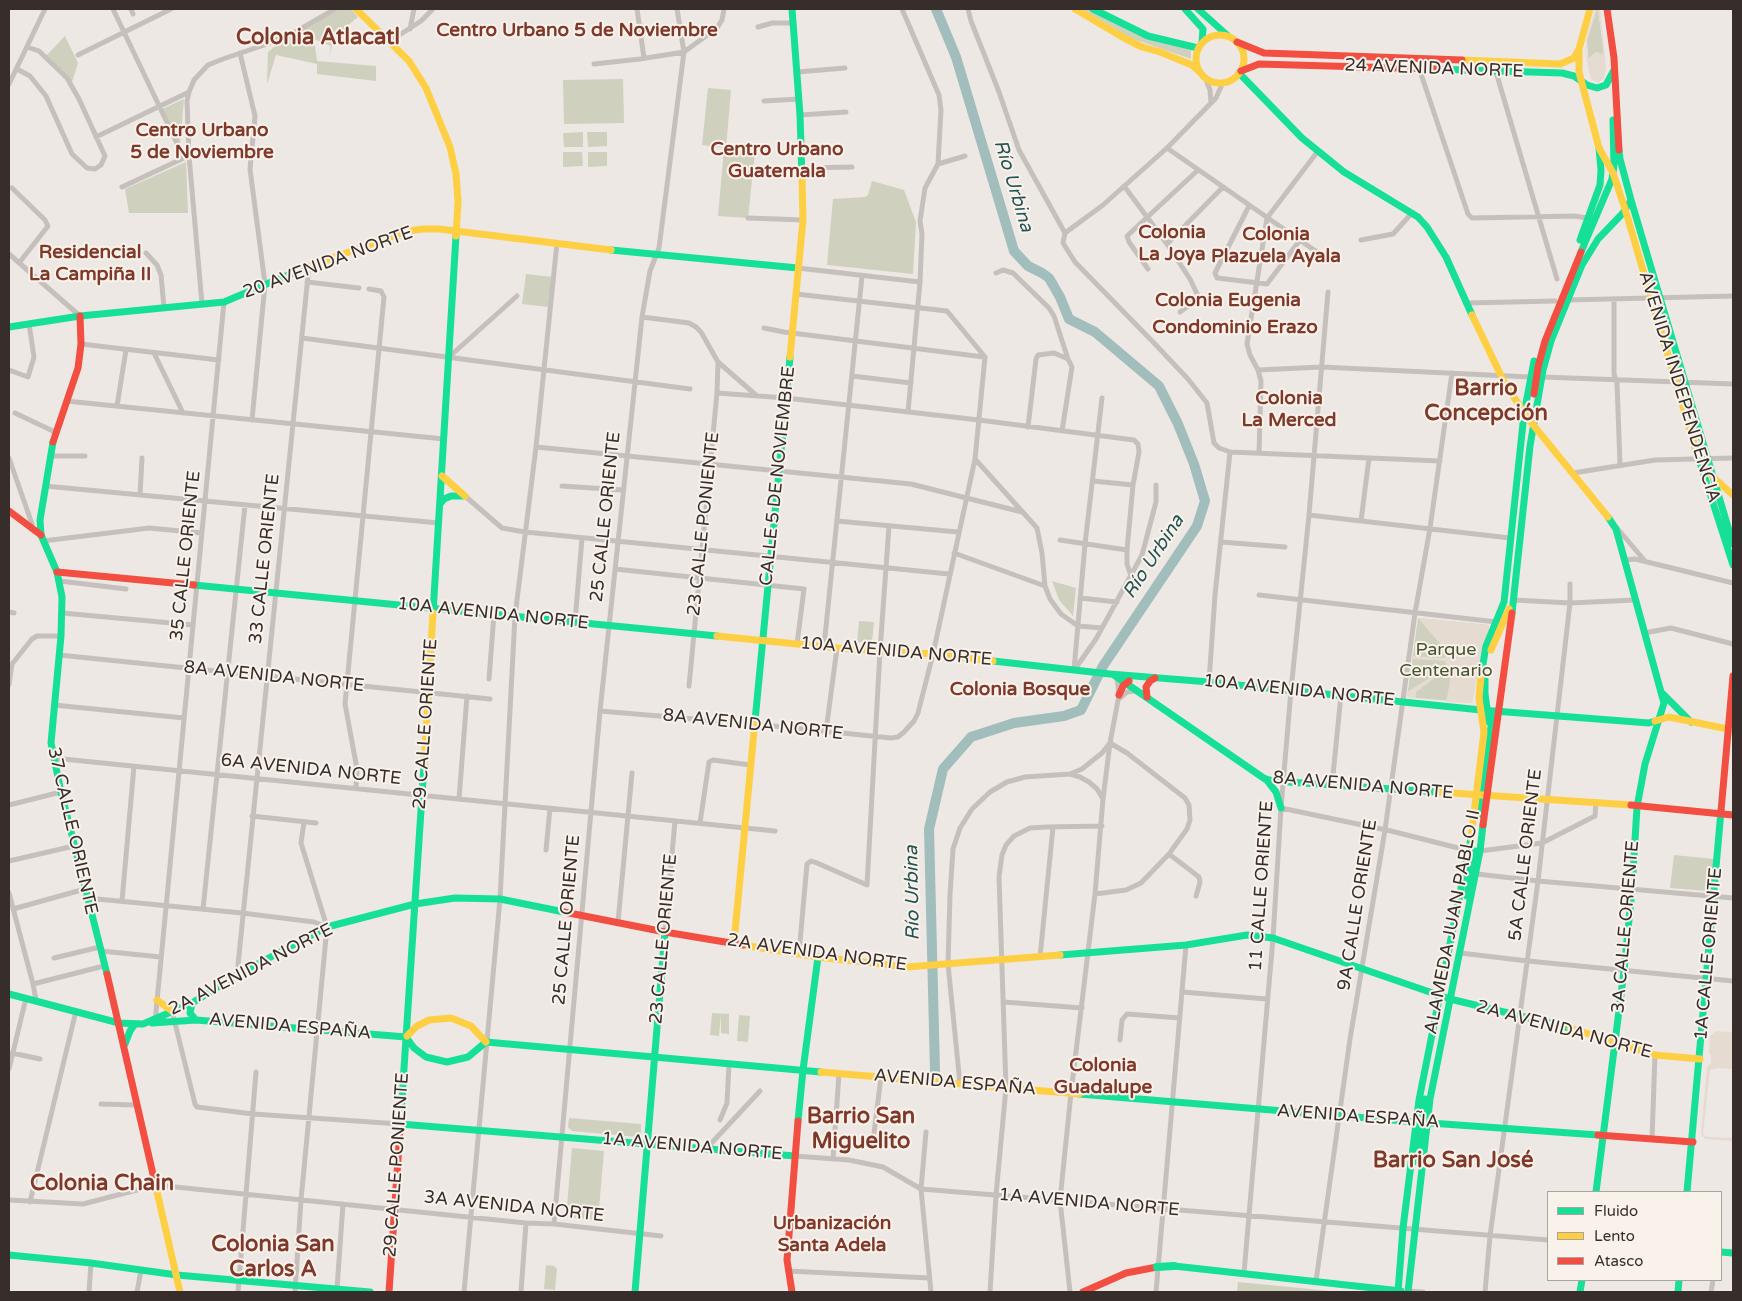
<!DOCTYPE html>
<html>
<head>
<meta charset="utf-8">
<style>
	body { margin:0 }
	#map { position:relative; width:1742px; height:1301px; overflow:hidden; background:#ede8e3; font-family:"Varela Round",sans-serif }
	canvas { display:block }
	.frame { position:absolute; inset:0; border:10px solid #372d2a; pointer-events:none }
	.legend { position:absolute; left:1547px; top:1191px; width:175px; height:90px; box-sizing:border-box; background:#f9f2eb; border:1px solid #aba39e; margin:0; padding:6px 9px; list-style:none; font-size:15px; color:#372d2a }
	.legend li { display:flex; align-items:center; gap:10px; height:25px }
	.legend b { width:25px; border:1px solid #aba39e }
</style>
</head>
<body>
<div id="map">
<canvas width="1742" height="1301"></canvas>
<div class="frame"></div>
<ul class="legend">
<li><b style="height:6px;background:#16e098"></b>Fluido</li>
<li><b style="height:6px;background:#ffcf43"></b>Lento</li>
<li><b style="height:6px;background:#f24e42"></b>Atasco</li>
</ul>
</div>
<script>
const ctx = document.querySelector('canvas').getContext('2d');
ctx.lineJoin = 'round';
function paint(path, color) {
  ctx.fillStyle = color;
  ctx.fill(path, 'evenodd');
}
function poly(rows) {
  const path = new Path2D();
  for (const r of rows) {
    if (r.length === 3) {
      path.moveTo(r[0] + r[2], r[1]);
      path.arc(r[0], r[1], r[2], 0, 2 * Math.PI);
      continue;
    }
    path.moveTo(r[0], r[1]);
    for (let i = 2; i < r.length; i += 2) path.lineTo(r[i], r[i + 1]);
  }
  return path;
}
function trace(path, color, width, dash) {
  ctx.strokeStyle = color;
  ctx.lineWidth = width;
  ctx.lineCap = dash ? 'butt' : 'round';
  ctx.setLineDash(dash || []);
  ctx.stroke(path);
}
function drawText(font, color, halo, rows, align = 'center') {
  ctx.font = font + ' "Varela Round",sans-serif';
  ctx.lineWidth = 4;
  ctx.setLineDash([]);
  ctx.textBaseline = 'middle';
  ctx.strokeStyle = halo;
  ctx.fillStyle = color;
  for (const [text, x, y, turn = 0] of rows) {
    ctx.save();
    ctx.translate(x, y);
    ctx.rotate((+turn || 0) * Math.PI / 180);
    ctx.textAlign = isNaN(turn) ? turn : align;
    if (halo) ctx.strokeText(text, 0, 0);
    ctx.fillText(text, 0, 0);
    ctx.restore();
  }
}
paint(poly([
	[338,9,351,9,358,17,334,37,329,59,331,46,314,39,317,61,376,66,376,81,317,74,317,64,276,55,267,84,268,52,287,36,312,25],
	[1081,9,1088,9,1100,16,1191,50,1191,59,1130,38],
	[1597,9,1598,9,1604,55,1596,52,1588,59,1587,40],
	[65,36,78,63,72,82,46,56],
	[623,79,624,123,564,124,563,80],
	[708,88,731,90,726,148,702,145],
	[184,99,180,145,162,109],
	[583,132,583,147,564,147,563,133],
	[587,132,607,132,607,146,588,147],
	[724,149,755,152,748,218,718,216],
	[563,152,582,152,583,166,563,167],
	[588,152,607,152,607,166,588,167],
	[186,162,188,213,129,213,125,189],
	[872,181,904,190,916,222,913,274,827,265,833,199,865,197,868,195],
	[526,274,553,277,549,307,522,304],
	[1052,581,1076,588,1073,616,1059,600],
	[1418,618,1488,625,1489,629,1483,645,1472,703,1407,697],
	[859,621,874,622,872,643,857,642],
	[1674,855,1714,859,1712,886,1709,891,1670,888],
	[712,1013,729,1014,729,1034,721,1033,721,1014,719,1036,710,1035],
	[739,1015,750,1016,748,1042,737,1041],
	[569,1118,641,1124,641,1134,638,1137,572,1131,568,1127],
	[572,1148,604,1151,598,1220,566,1217],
	[546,1265,554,1266,557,1269,555,1290,544,1289],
	[1238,1282,1341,1292,1237,1292]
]), '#cfd1be');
paint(poly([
	[1595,9,1597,9,1587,40,1586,54,1588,59,1596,52,1604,54,1598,9,1600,9,1606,67,1604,78,1598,83,1592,80,1590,77,1585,52,1587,36],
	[1418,618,1488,625,1489,629,1483,645,1472,703,1446,702,1452,671,1447,669,1416,692,1416,698,1407,697,1407,692,1447,667,1445,661,1412,659,1412,656,1444,658,1449,654],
	[1716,1031,1733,1032,1733,1069,1718,1068,1710,1070,1703,1134,1707,1137,1733,1138,1733,1141,1705,1139,1701,1134,1707,1067,1711,1063,1711,1056,1709,1052,1710,1036]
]), '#e6dbd1');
trace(poly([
	[935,1071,929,829,943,769,971,737,1014,723,1064,716,1081,710,1103,666,1197,526,1205,501,1194,464,1178,424,1159,386,1095,332,1069,319,1060,297,1049,278,1042,273,1028,266,1014,251,956,57,936,9]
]), '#a1bdbc', 10);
trace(poly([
	[113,9,184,158],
	[131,9,133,14],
	[637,9,644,58],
	[902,9,939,95,941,110,938,164,925,188,920,221,922,234,920,282,908,412],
	[968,9,971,21,999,92,1019,150,1065,233,1063,243,1075,262,1155,344,1188,379,1207,403,1214,443,1219,448,1230,452,1440,461],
	[758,27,772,23,793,23],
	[410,29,414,9],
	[390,41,421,21,433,9],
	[240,53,255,116,250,169,265,284,252,420],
	[78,55,171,9],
	[594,64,640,59,684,52,677,9],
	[1419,68,1468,214,1472,218,1574,216,1588,218],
	[17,69,30,76,46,96,72,154,87,168,95,169,101,165,105,156,79,99,67,78,39,51,27,47],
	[797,72,845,68],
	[1496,72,1557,279],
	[1205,77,1210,90,1211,103],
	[9,84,45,9],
	[764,101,799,99],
	[800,115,846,112],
	[96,137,189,92],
	[1167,148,1330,261],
	[938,164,965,156],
	[803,168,852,167],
	[755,173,803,176],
	[1124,186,1167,244,1190,279,1199,298,1180,312],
	[122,187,186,157],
	[12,188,45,220,48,226,19,263],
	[1249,206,1215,273,1217,278,1267,284,1300,240],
	[748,218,803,220],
	[1065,233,1103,205,1167,148,1216,98,1223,82],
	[1361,240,1393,234,1412,213],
	[1167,244,1223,187],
	[146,253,157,265,161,275,164,308],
	[9,254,80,316],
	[798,268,920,282],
	[1148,269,1129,242,1127,236,1198,170],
	[996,273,1003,270,1013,273,1049,308,1054,316,1068,359],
	[307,282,359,288],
	[1614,299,1614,374,1617,383,1620,465],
	[1567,300,1733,296],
	[1466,303,1555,301],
	[202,304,189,156,187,101,189,92,194,80,208,65,223,59,267,44,297,31,335,9],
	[642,317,689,323,696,327,701,332,718,362,757,396],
	[764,328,784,332,984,357],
	[302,338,690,389],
	[81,344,219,360],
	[154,353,183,413],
	[449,357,517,296],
	[9,370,28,377,34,357,29,324],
	[1258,370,1322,367,1530,377],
	[852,376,911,383],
	[1542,377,1733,384],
	[717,393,786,398,979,420,1134,440,1138,444,1139,452,1133,485,1127,550,1127,564,1131,576],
	[66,401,444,439],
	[117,406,126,350],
	[15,413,55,432],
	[1028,427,1036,359,1038,355,1054,353,1068,359,1072,367,1062,431],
	[536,447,911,484,1022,512],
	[1259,453,1261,381,1258,370,1250,355,1247,344,1267,218,1318,151],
	[50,456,85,456],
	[9,458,32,524,32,527],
	[975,459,1037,528,1042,553,1045,586,1050,599,1061,614,1078,626,1102,628],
	[1573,473,1655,460,1733,458],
	[1093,481,1133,485],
	[45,486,439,523],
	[562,486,623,490],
	[140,495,142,458],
	[465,496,502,528,525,532,949,574],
	[1309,515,1510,538],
	[837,521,958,532],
	[1361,521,1369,458],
	[1617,528,1645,561],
	[1060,540,1127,550],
	[43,541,149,528,202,533],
	[1221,542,1285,547],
	[954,553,1045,586],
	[1624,560,1635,559,1733,583],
	[615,569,804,589,797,644],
	[60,581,126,589],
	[1259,595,1497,622],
	[1080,598,1117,602],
	[1514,600,1570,603,1635,600],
	[9,612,14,613],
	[62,613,193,625],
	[575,622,582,538],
	[1644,633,1671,628,1733,644],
	[824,646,862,276],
	[59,655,490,699],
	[1075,669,1096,639,1142,555,1156,502,1156,485],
	[1074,670,1085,544,1102,398],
	[489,679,494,614],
	[1209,682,1215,595,1230,452],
	[9,685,12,664,32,639,37,636,61,636],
	[689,686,717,393,718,362],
	[1120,698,1127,692,1136,691],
	[54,705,184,718],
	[600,711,754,724,891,738,898,737,904,732,914,721,918,713,933,654,975,459,985,357,947,311,796,294],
	[826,731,837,648],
	[53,758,775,831],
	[1070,774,1080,777,1089,782,1097,789,1103,799],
	[1332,785,1341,695],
	[356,788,357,769,345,704,384,297,381,291,369,289],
	[459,799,467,696],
	[9,805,61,792],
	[1281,808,1391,831,1470,851],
	[252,816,316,823],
	[700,823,709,762,713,760,750,765],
	[546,850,550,808],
	[1480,851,1542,843,1595,816,1596,802],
	[1169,854,1199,877,1200,882,1196,896],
	[9,861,74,846],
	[1477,874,1538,881,1733,898],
	[9,893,33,984,36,1000],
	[87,898,242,913,314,922,327,927],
	[122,901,134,766],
	[13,909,85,889],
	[203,909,245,505],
	[618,922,632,773],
	[665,932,675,821],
	[101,951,161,957],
	[799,953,807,864,811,861,817,863,867,885,880,651,889,526],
	[1460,953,1528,961,1733,981],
	[1040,957,1053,827],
	[54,958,100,947],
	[237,975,309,266],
	[33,984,104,966],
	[1182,992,1267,999],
	[1004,1002,1082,1008],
	[172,1011,195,1104,197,1107,253,1114,400,1124],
	[155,1022,224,302],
	[1120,1040,1122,1020,1127,1014,1180,1018],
	[12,1053,40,1059],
	[9,1069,26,998],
	[960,1084,948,964,950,895,953,849,960,828,972,809,990,792,1007,782,1025,777,1070,774,1082,769,1102,753,1110,743,1127,753,1185,798,1189,805,1190,820,1187,829,1169,854,1141,883,1126,890,1095,894],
	[101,1104,136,1105],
	[720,1120,727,1103,729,1064],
	[926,1132,921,1189,931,1292],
	[1652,1139,1655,1055],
	[873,1141,881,1077],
	[706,1149,760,1091],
	[795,1156,849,1160,883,1167,921,1189,1548,1240],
	[833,1159,839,1074],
	[9,1200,83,1204,156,1185,526,1223,554,1224,661,1236],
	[30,1202,76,1011],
	[554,1224,600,711,642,317,650,271,659,248,684,52,717,28,722,20,724,9],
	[788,1271,929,1278],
	[1244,1273,1273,938,1281,808,1291,690,1309,515,1328,292],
	[1316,1281,1350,1039,1385,830,1415,613,1430,528,1452,373],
	[337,1289,343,1204],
	[1408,1291,1423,1292],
	[89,1292,91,1263],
	[137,1292,141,1270],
	[238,1292,256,1072],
	[295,1292,301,1200,327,927,301,843,304,822],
	[464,1292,500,899,515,616,536,447,557,243],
	[521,1292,526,1223],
	[990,1292,996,1195,1006,1088,999,877,1002,855,1006,845,1014,836,1030,828,1047,827,1102,826],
	[1070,1292,1060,1200,1071,1093,1095,894,1103,799,1110,743,1119,695,1117,677],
	[1156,1292,1186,945],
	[1485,1292,1490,1236,1538,881,1570,603,1570,584],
	[1711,1292,1713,1280]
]), '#c6c0bc', 5);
trace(poly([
	[792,9,800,115,802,178],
	[1093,9,1148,36,1198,48],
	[1185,9,1203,29,1202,42],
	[1198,9,1227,35],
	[1434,69,1562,73,1574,76,1587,85,1597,88,1606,85,1614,70],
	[1239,73,1302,138,1344,172,1418,217,1427,227,1446,257,1472,315],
	[1631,200,1733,544],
	[1580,240,1600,185,1601,170,1599,148],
	[611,250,798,268],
	[1581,252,1612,179,1614,166,1613,120],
	[9,327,80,316,224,302,307,267],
	[53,442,40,520,41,535,57,572,62,597,61,636,51,743,61,792,107,974],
	[1695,447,1733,565],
	[440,504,444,499,451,496,463,496],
	[194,585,717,636],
	[433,613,456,236],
	[1512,613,1530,446,1543,370,1551,341,1582,265,1598,239,1623,213,1631,200,1620,159,1619,150],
	[993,661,1110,674,1209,682,1481,710,1649,723,1655,721],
	[1114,675,1265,779,1273,781,1437,792],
	[1481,676,1486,646,1504,602,1524,414,1534,361],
	[1485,679,1485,694,1489,722],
	[1663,694,1691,722],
	[755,721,790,357],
	[1266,779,1276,792,1281,808],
	[1479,815,1493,712],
	[1467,896,1475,851],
	[1060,955,1186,945,1247,935,1273,938,1450,999,1570,1028],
	[9,994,119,1023,143,1024,192,1003,237,975,327,927,415,904,455,898,500,899,564,912],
	[192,1003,190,1013,196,1020],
	[152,1023,196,1020,406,1037],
	[406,1037,414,1048,426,1057,447,1062,468,1057,486,1042],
	[486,1042,821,1072],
	[125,1044,130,1031,135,1024],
	[1079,1094,1416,1122,1598,1135],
	[798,1121,803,1070,818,957],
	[400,1124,795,1156],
	[400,1129,424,765],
	[1417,1162,1425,1099],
	[1596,1192,1624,971,1632,889,1637,807,1645,764,1664,703,1616,529,1608,517],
	[1687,1192,1721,811],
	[1721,1252,1733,1253],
	[9,1255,91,1263,177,1275,370,1292],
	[1174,1266,1401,1291],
	[635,1292,665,932],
	[1398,1292,1403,1228,1419,1100,1471,838],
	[1408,1292,1430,1099,1480,851,1483,825],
	[1580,1292,1582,1280],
	[1678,1292,1679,1280]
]), '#16e098', 7);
trace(poly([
	[356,9,409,61,426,88,450,147,456,174,458,201,456,236],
	[1075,9,1124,38,1142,47,1160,52,1192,65,1200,72],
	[1590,9,1579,49,1579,72,1599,148,1613,173,1625,209],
	[1220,59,24],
	[1462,60,1560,64,1574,58,1579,49],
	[1625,209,1695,447],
	[307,267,408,231,423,229,439,229,611,250],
	[1472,315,1505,384,1530,421,1608,517],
	[790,357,803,220,802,178],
	[442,476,465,496],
	[1713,477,1733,495],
	[717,636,837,648,933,654,993,661],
	[1491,650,1509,609],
	[1655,721,1669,717,1733,730],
	[424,765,433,613],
	[1437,792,1631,805],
	[1471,838,1484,732,1479,698,1481,676],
	[734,942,755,721],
	[743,945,818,957,907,967,1060,955],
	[157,1000,172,1011],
	[1570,1028,1655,1055,1700,1059],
	[407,1036,417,1026,429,1020,451,1018,471,1026,486,1042],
	[821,1072,1079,1094],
	[155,1183,180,1292]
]), '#ffcf43', 7);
trace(poly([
	[1607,9,1614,58,1619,150],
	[1237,42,1264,53,1462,60],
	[1241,71,1259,64,1434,69],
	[1534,394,1538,367,1545,341,1581,252],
	[53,442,78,368,81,344,80,316],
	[9,511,41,535],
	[57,572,194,585],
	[1119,695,1123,686,1129,681],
	[1147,697,1146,687,1150,681,1155,678],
	[1631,805,1733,815],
	[1721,811,1733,676],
	[1483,825,1512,613],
	[564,912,665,932,743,945],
	[107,974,155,1183],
	[1598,1135,1693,1142],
	[389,1292,400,1129],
	[792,1292,787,1260,798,1121],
	[1083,1292,1126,1273,1157,1267]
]), '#f24e42', 7);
trace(poly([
	[1157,1267,1174,1266]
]), '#16e098', 8);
drawText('18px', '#372d2a', '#f9f2eb', [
	["24 AVENIDA NORTE",1434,69,2],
	["20 AVENIDA NORTE",328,263,-20],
	["AVENIDA INDEPENDENCIA",1679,387,73],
	["CALLE 5 DE NOVIEMBRE",778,476,-84],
	["25 CALLE ORIENTE",606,517,-84],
	["23 CALLE PONIENTE",704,524,-84],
	["35 CALLE ORIENTE",186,556,-84],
	["33 CALLE ORIENTE",265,559,-84],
	["10A AVENIDA NORTE",493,614,6],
	["10A AVENIDA NORTE",896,652,5],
	["8A AVENIDA NORTE",274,677,6],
	["10A AVENIDA NORTE",1299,691,6],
	["29 CALLE ORIENTE",426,724,-86],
	["8A AVENIDA NORTE",753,725,6],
	["6A AVENIDA NORTE",311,770,6],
	["8A AVENIDA NORTE",1363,786,5],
	["37 CALLE ORIENTE",72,831,77],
	["5A CALLE ORIENTE",1526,855,-83],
	["11 CALLE ORIENTE",1262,886,-86],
	["9A CALLE ORIENTE",1358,905,-81],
	["25 CALLE ORIENTE",567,920,-85],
	["ALAMEDA JUAN PABLO II",1453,922,-79],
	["3A CALLE ORIENTE",1626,927,-85],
	["23 CALLE ORIENTE",664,939,-85],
	["2A AVENIDA NORTE",817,953,8],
	["1A CALLE ORIENTE",1709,954,-85],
	["2A AVENIDA NORTE",251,970,-27],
	["AVENIDA ESPAÑA",290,1027,5],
	["2A AVENIDA NORTE",1564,1030,15],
	["AVENIDA ESPAÑA",955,1083,5],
	["AVENIDA ESPAÑA",1358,1117,4],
	["1A AVENIDA NORTE",692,1147,5],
	["29 CALLE PONIENTE",397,1165,-86],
	["1A AVENIDA NORTE",1089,1203,5],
	["3A AVENIDA NORTE",514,1207,6]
]);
drawText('18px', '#485330', '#f9f2eb', [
	["Parque",1446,650],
	["Centenario",1446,671]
]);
drawText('bold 19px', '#7f392a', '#f9f2eb', [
	["Centro Urbano 5 de Noviembre",577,31],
	["Centro Urbano",202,131],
	["5 de Noviembre",202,153],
	["Centro Urbano",777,150],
	["Guatemala",777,172],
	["Colonia",1172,233],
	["La Joya",1172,255],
	["Colonia",1276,235],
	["Plazuela Ayala",1276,257],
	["Residencial",90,253],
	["La Campiña II",90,275],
	["Colonia Eugenia",1228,301],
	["Condominio Erazo",1235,328],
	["Colonia",1289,399],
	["La Merced",1289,421],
	["Colonia Bosque",1020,690],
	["Colonia",1103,1066],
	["Guadalupe",1103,1088],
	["Urbanización",832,1224],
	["Santa Adela",832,1246]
]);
drawText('italic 19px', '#235455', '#f9f2eb', [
	["Río Urbina",1013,186,73],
	["Río Urbina",1154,557,-57],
	["Río Urbina",913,893,-91]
]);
drawText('bold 22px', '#7f392a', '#f9f2eb', [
	["Colonia Atlacatl",318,38],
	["Barrio",1486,389],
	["Concepción",1486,414],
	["Barrio San",861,1117],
	["Miguelito",861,1142],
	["Barrio San José",1453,1161],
	["Colonia Chain",102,1184],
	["Colonia San",273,1245],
	["Carlos A",273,1270]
]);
</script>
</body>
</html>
